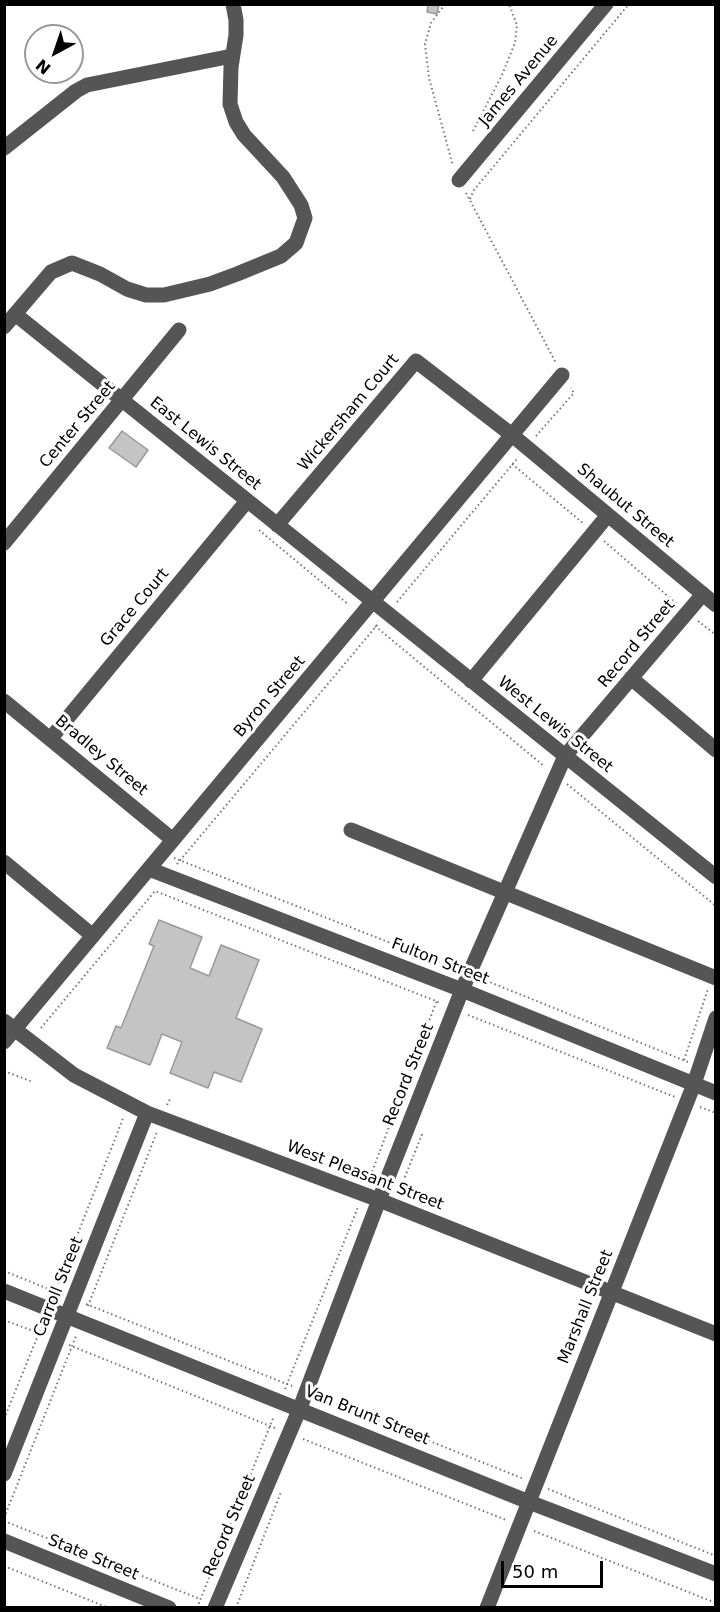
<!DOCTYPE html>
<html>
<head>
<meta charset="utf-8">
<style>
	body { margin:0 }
	#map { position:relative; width:720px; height:1612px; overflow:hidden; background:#fff; font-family:"DejaVu Sans",sans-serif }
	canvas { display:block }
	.frame { position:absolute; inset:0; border:6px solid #000; pointer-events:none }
	.north { position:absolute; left:24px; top:24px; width:60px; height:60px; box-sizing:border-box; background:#fff; border:2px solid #999; border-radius:50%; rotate:220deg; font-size:16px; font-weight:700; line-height:24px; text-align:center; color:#000 }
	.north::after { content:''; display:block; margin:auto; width:21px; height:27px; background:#000; clip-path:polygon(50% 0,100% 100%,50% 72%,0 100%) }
	.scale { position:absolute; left:501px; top:1561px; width:102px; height:27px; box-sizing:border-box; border:3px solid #000; border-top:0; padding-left:8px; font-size:18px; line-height:21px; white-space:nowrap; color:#000; -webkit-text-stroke:4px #fff; paint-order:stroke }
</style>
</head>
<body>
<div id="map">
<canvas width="720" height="1612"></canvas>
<div class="frame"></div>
<div class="north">N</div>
<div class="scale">50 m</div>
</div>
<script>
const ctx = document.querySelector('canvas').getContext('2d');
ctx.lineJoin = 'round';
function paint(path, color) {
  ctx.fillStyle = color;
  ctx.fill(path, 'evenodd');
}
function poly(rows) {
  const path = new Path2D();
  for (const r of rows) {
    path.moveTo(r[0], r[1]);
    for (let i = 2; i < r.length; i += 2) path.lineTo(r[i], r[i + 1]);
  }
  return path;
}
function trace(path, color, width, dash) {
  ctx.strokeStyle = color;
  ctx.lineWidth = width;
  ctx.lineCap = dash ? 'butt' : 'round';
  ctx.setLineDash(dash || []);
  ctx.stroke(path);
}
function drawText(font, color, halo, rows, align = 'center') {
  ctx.font = font + ' "DejaVu Sans",sans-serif';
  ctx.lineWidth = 6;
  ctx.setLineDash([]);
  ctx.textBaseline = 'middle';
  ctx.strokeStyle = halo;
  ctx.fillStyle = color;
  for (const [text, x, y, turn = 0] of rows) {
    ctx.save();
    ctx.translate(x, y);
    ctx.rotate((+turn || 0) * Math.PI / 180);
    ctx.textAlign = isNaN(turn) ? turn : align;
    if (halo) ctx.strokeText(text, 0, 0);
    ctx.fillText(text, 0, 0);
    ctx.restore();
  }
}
const building = poly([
	[426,4,439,4,437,14,427,12,428,7,426,4],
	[122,431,148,450,136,467,109,448,122,431],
	[159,920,202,937,190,968,209,976,221,945,259,960,236,1018,262,1029,241,1082,214,1072,208,1088,170,1073,182,1042,162,1034,150,1065,107,1048,116,1026,121,1028,154,946,149,944,159,920]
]);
paint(building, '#c4c4c4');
trace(building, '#999', 1.5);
trace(poly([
	[445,4,431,23,425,44,429,78,453,166],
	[473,131,502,75,515,43,517,25,509,4],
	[466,193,556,363],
	[470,199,474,190,629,4],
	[536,436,574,393,571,388],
	[512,464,584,524],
	[259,530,349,605],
	[604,541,677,604],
	[397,602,517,459],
	[698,621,716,635],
	[375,626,544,766],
	[567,784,716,906],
	[174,858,457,969],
	[177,864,378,624],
	[482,979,688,1062],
	[468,1015,675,1097],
	[41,1028,155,891,441,1003],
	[684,1060,708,989],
	[4,1071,33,1082],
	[167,1105,170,1099],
	[700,1107,716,1113],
	[369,1180,437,1000],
	[398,1194,423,1132],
	[4,1271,61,1294],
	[55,1292,124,1116],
	[86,1304,292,1386],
	[88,1306,157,1132],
	[4,1320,44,1335],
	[69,1345,275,1428],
	[285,1389,358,1207],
	[320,1397,524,1479],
	[4,1419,43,1323],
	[303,1439,506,1520],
	[548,1489,716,1556],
	[4,1518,76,1336],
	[4,1521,200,1599],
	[534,1531,716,1603],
	[4,1566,109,1608],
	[197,1608,274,1416],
	[236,1608,281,1492]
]), '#777', 2, [1.5, 3]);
trace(poly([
	[4,148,76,91,87,85,232,56],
	[459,180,606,4],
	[15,314,716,877],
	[4,327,51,272,72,263,100,274,127,289,146,295,164,295,210,284,237,274,281,256,296,243,305,218,301,205,283,177,244,135,236,122,230,104,231,67,236,35,236,20,233,4],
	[277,525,416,361,512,435,716,605],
	[4,543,179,330],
	[631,678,716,750],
	[471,681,608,515],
	[4,701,173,840],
	[51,738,247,501],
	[351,830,716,978],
	[4,862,93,936],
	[149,869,462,990,716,1093],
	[4,1021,74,1075,147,1113,379,1200,716,1334],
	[4,1042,562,375],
	[4,1291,529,1502,716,1574],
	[4,1474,147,1113],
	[4,1541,169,1608],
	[215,1608,300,1408,379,1200,462,990,565,756,703,594],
	[487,1608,694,1084,716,1018]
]), '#555', 15);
drawText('16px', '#000', '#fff', [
	["James Avenue",519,81,-50],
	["Wickersham Court",349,413,-50],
	["Center Street",78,425,-50],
	["East Lewis Street",205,444,39],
	["Shaubut Street",625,506,40],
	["Grace Court",135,608,-50],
	["Record Street",637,644,-50],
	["Byron Street",270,697,-50],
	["West Lewis Street",555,725,39],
	["Bradley Street",101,756,40],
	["Fulton Street",440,962,21],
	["Record Street",409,1075,-68],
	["West Pleasant Street",365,1176,21],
	["Carroll Street",59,1287,-68],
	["Marshall Street",586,1307,-68],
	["Van Brunt Street",367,1416,22],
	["Record Street",230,1526,-67],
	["State Street",93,1558,22]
]);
</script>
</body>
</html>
